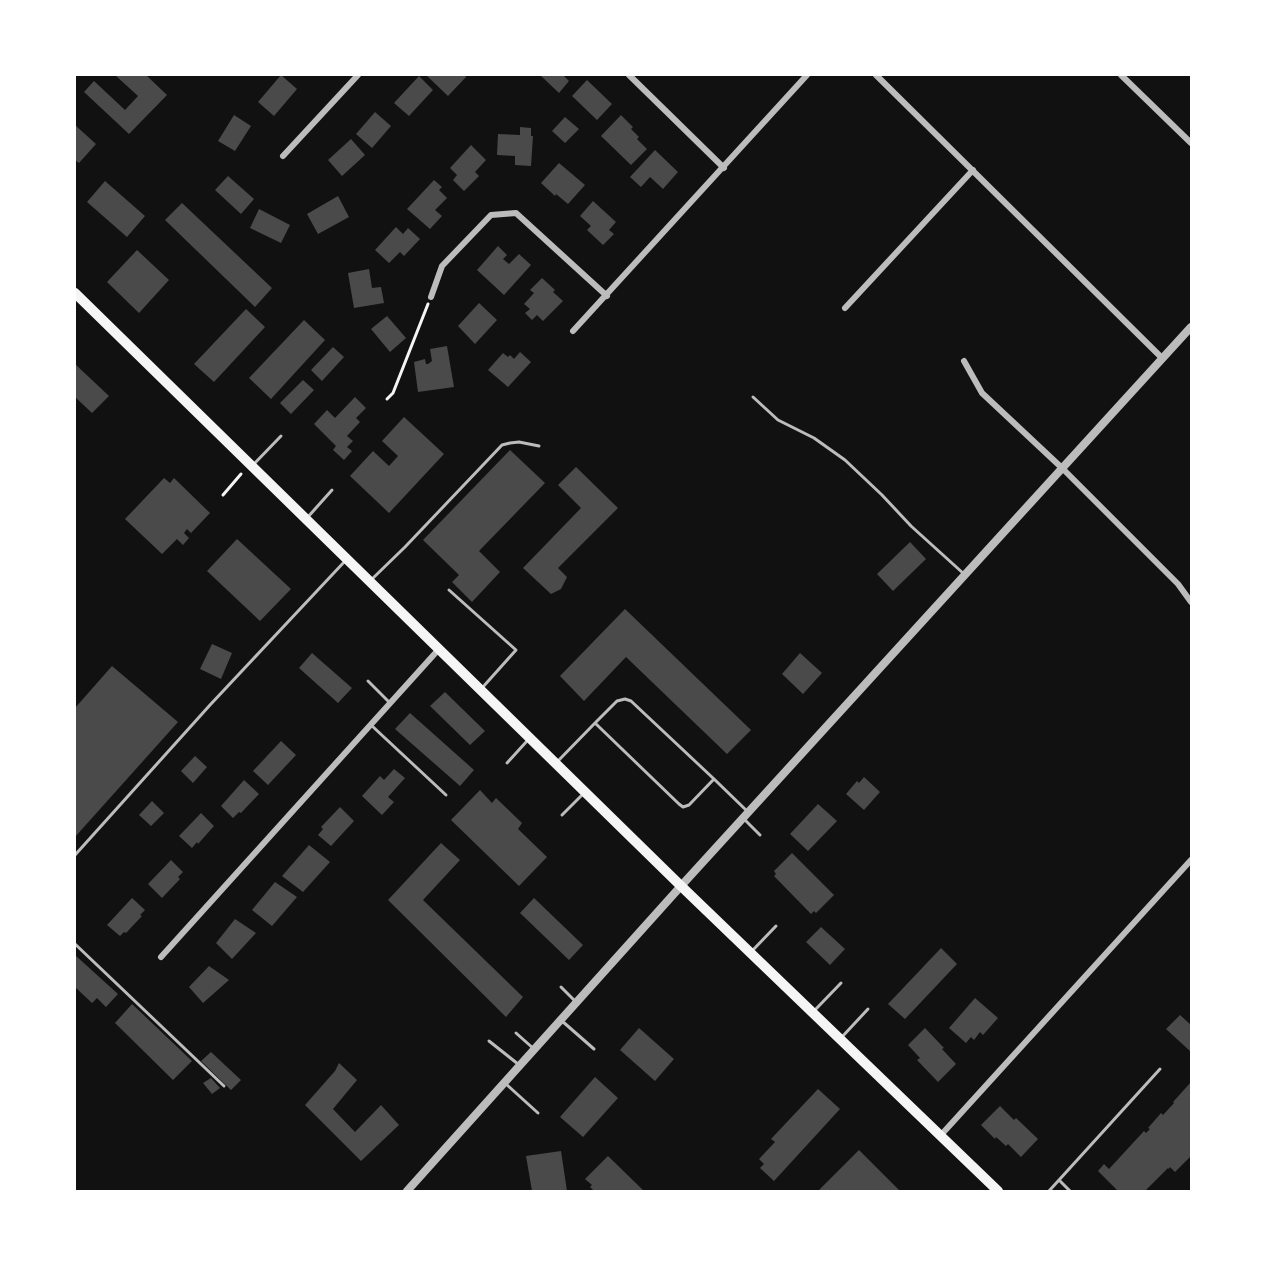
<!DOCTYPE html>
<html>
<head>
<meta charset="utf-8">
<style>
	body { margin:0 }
	#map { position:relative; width:1266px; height:1266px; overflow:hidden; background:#111; font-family:Merriweather,serif }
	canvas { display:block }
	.frame { position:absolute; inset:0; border:76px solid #fff; pointer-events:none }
</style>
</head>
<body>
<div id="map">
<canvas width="1266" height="1266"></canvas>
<div class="frame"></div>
</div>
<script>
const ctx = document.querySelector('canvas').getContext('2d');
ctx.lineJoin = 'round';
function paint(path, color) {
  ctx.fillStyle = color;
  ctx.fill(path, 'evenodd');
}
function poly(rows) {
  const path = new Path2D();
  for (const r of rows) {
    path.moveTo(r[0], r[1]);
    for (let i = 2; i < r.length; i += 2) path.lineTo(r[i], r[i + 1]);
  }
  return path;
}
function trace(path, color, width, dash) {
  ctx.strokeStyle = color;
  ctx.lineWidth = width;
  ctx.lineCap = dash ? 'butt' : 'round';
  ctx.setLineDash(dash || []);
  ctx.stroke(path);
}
paint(poly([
	[115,75,146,75,167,95,129,134,84,92,94,81,125,110,138,96],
	[281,75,297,89,274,116,258,102],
	[426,75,465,75,466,77,448,96],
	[540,75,563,75,569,81,559,93],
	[419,76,433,90,409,116,394,103],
	[587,80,612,104,597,120,572,96],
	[375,112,391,126,372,148,356,134],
	[234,115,251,126,235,151,218,141],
	[621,115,633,127,631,129,639,137,637,139,647,149,631,165,601,136],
	[565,117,579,129,565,143,552,131],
	[75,125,96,144,79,163,75,160],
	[520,127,531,128,531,136,533,136,531,166,515,165,515,156,497,155,498,134,520,135],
	[351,139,365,155,342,176,328,160],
	[471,145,486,160,475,172,479,176,464,191,453,180,457,175,450,168],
	[655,150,678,172,663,189,650,177,641,187,630,177],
	[559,163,585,185,568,204,556,194,555,196,541,183],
	[228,176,254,199,241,214,215,190],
	[434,180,442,187,439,190,447,198,435,210,442,216,430,229,407,209],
	[105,181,145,216,127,237,87,202],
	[338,196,349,217,318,234,307,214],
	[593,201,616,222,609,230,614,234,603,245,587,230,591,226,580,216],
	[182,203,272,288,255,307,165,220],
	[259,209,290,225,281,243,250,228],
	[396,227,403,234,408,228,420,239,404,256,400,252,389,263,375,250],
	[498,246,507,255,503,259,509,264,519,254,531,265,504,295,477,270],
	[137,250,169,280,139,313,107,282],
	[369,269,372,288,381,287,384,303,354,308,348,273],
	[542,278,555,290,553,292,563,301,543,321,537,315,532,320,525,313,530,309,524,304,534,293,530,290],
	[479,303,497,320,475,344,458,326],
	[246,309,265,327,214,382,194,364],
	[387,316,406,338,390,352,371,329],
	[304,320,325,340,271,399,249,378],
	[447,346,454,387,418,392,414,362,425,359,426,364,428,364,432,361,430,349],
	[333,347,344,357,322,381,311,370],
	[520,352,531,362,508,387,488,370,503,353,508,357,510,355,514,359],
	[75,364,109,396,92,413,75,397],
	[303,380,314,390,291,414,280,403],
	[355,397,366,408,356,418,360,422,347,436,353,441,347,447,352,451,344,460,333,450,336,446,314,424,327,410,335,418],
	[404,417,444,454,389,513,350,476,373,451,389,466,398,456,382,441],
	[510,450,545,483,479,551,500,572,472,602,452,582,459,575,423,540],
	[576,467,618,508,558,568,567,577,561,589,551,594,523,568,581,508,558,485],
	[164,478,170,483,174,478,210,513,191,533,187,529,184,533,189,538,183,545,177,539,162,554,125,519],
	[237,539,291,589,260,621,207,571],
	[910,542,926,559,893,591,877,574],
	[625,609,751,730,727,754,626,657,584,701,560,676],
	[212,644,232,653,221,679,200,669],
	[312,653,352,688,338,703,299,668],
	[800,653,822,673,803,694,782,674],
	[112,666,178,722,75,837,75,708],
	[445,692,485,731,470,745,430,706],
	[410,713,474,770,460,786,395,729],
	[281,741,296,755,268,785,253,771],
	[195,756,207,767,193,783,181,771],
	[394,769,405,778,388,797,394,802,382,815,362,796,380,776,384,780],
	[864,777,880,792,864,810,846,794,857,781,859,783],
	[244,780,259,794,241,813,239,812,233,818,221,806],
	[480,790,492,803,496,798,522,823,518,829,547,857,519,886,451,820],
	[152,801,164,813,151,826,139,815],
	[818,804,837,821,808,851,790,834],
	[340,807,354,821,331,846,318,835,323,829,321,827],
	[201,813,214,826,198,844,197,842,192,848,179,836],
	[441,843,460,860,423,900,523,997,506,1017,388,900],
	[309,845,330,862,303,892,282,876],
	[792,853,834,895,816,913,814,911,811,914,774,876,776,874,774,871],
	[171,860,183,872,178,877,180,879,162,898,148,884],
	[275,882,297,897,272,926,252,910],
	[132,898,145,910,140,915,142,916,126,933,124,932,120,936,107,925],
	[534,898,583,945,569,960,520,913],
	[235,919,256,933,232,959,216,943],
	[821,927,845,949,830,965,806,942],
	[941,948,957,964,905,1019,888,1004],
	[75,955,118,994,106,1007,97,998,92,1003,75,987],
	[209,966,229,980,203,1003,189,987],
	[975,998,998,1018,983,1035,980,1032,974,1040,971,1037,966,1043,949,1028],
	[132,1004,192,1061,173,1080,115,1023],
	[1180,1015,1191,1025,1191,1052,1166,1029],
	[639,1028,674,1059,655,1081,620,1050],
	[925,1028,944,1048,942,1049,956,1064,938,1082,917,1060,920,1058,908,1045],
	[211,1052,241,1080,231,1090,201,1061],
	[339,1063,357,1080,333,1109,355,1132,381,1105,399,1125,361,1161,305,1105,335,1071],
	[595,1077,618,1098,583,1137,560,1117],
	[211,1078,220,1088,212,1094,203,1083],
	[1191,1082,1191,1156,1175,1172,1170,1167,1169,1169,1168,1168,1145,1191,1118,1191,1098,1171,1104,1164,1109,1169,1144,1131,1146,1133,1150,1129,1148,1128,1161,1113,1163,1115,1174,1103,1173,1102],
	[818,1089,840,1109,774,1181,760,1168,764,1164,759,1159,775,1142,771,1139],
	[1000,1106,1014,1120,1016,1118,1038,1139,1021,1157,1008,1144,1006,1146,996,1137,995,1139,981,1125],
	[859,1150,900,1191,818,1191],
	[561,1151,567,1191,532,1191,526,1156],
	[608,1156,644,1191,594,1191,590,1187,592,1185,585,1179]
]), '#4a4a4a');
trace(poly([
	[387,399,393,393,428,304],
	[223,495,241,474]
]), '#f5f5f5', 3);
trace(poly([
	[753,397,778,420,814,438,845,460,882,495,911,526,964,574],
	[253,465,281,436],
	[307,518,332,490],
	[371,580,405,547,502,445,510,443,519,442,539,446],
	[449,590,516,650,482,688],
	[368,681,389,702],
	[371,725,446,795],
	[557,762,595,723,617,701,625,699,631,701,714,779,689,805,683,807,679,804,595,723],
	[507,763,527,741],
	[714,779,747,811],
	[562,815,584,793],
	[744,819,760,835],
	[75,855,210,705,346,560],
	[75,944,224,1086],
	[752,951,776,926],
	[561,987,575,1001],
	[814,1011,841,983],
	[562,1021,594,1049],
	[516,1033,534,1049],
	[841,1038,868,1009],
	[489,1041,518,1064],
	[506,1084,538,1113],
	[1059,1180,1070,1191],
	[1049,1191,1160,1069]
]), '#bcbcbc', 3);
trace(poly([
	[629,75,724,168],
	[876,75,1162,358],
	[1121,75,1191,143],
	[283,156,358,75],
	[431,297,442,266,491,215,516,213,607,296],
	[845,308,973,170],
	[573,331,807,75],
	[964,361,982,393,1062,468,1178,584,1191,602],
	[161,957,439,649],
	[941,1135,1191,860]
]), '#bcbcbc', 6);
trace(poly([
	[407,1191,681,886,1191,327]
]), '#bcbcbc', 8);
trace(poly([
	[75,293,681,886,998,1191]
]), '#f5f5f5', 10);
</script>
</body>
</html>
